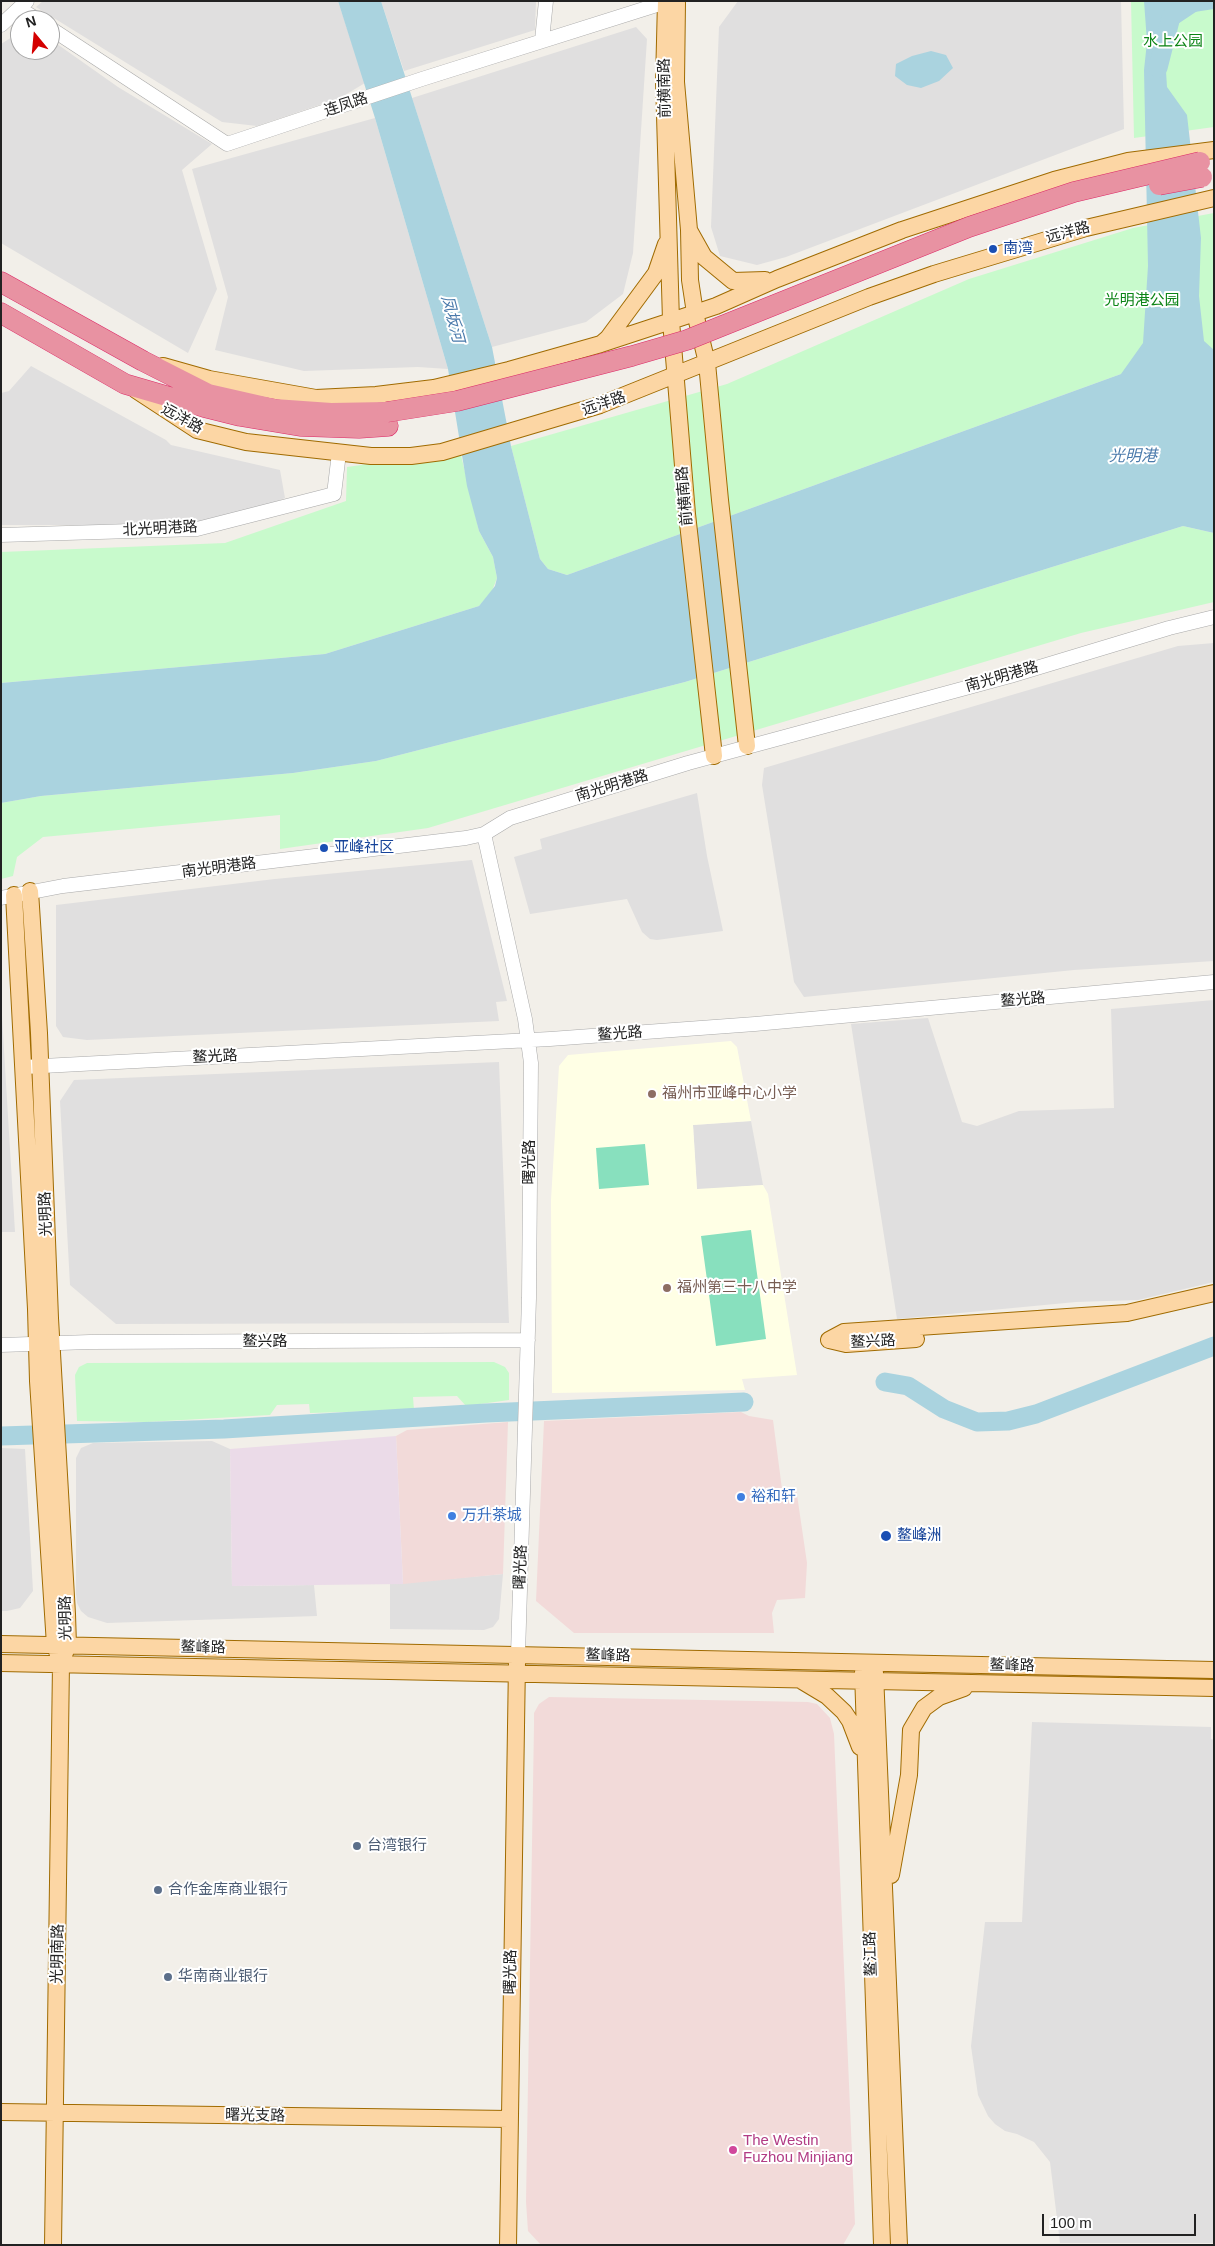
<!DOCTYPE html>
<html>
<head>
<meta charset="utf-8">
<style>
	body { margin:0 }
	#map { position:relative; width:1215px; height:2246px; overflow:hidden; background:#f2efe9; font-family:Arial,sans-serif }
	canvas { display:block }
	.frame { position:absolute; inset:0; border:2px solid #222; pointer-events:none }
	.north { position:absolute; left:10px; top:10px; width:50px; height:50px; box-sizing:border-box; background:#fff; border:1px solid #a7a7a7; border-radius:50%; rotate:343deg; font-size:14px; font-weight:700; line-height:20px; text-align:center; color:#222 }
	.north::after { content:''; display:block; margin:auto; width:18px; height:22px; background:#d40000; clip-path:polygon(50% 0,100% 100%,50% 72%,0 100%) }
	.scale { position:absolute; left:1042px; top:2214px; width:154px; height:22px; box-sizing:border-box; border:2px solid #222; border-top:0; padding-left:6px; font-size:15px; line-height:18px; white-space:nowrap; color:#222; -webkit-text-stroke:4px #fff; paint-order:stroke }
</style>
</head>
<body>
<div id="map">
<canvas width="1215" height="2246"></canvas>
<div class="frame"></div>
<div class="north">N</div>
<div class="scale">100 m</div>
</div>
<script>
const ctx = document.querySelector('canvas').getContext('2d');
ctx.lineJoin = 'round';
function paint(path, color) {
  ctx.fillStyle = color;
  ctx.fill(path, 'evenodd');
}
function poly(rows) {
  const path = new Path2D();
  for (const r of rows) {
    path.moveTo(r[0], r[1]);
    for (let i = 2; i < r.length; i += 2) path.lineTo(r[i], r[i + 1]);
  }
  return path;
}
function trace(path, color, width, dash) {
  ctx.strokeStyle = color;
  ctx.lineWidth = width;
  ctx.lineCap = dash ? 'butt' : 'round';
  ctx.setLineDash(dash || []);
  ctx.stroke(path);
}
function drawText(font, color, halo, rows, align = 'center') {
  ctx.font = font + ' Arial,"Noto Sans SC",sans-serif';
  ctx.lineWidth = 4;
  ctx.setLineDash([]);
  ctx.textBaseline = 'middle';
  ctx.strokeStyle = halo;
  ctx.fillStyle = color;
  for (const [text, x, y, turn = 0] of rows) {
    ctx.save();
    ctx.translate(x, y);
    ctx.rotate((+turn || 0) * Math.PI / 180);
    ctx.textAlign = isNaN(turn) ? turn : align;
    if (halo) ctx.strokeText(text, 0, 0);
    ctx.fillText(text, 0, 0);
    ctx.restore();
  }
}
paint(poly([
	[43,1,338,1,365,83,340,98,257,126,222,122,36,7],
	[381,1,536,1,535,30,404,71],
	[738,1,1121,1,1124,129,786,257,757,265,720,256,711,227,719,27],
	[636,27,647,39,633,253,623,294,586,322,492,347,412,98],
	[20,32,20,50,50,50,50,39,118,87,212,144,182,170,217,289,188,353,1,243,1,44],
	[375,118,448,369,418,367,304,371,215,350,228,297,192,169],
	[31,366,166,440,171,445,280,470,285,498,244,515,201,525,1,525,1,393,9,391],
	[1214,643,1214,961,1074,970,804,997,794,982,762,785,764,768,1178,646],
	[697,793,707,856,723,931,657,940,650,939,642,932,627,899,530,914,514,857,542,849,540,839],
	[472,860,507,1001,496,1002,499,1021,87,1040,63,1037,56,1026,56,905,275,879],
	[1,998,4,1050,15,1232,1,1232],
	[1214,1000,1214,1282,1138,1300,1076,1302,897,1319,851,1024,928,1018,962,1122,977,1126,1019,1111,1114,1108,1111,1009],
	[499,1062,509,1323,116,1324,70,1285,60,1101,74,1080],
	[751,1121,763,1185,697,1190,693,1125],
	[212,1441,230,1449,232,1586,314,1585,317,1616,107,1623,88,1617,81,1611,77,1603,76,1594,76,1458,81,1448,93,1443],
	[1,1448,25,1449,33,1591,20,1608,7,1611,1,1611],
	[503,1574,499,1619,493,1627,484,1630,390,1629,390,1584],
	[1032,1722,1211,1727,1211,1739,1214,1740,1214,2243,1060,2243,1050,2162,1034,2142,1017,2134,1005,2131,995,2124,988,2116,978,2095,971,2046,985,1922,1022,1922]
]), '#e0dfdf');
paint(poly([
	[741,1412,749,1416,773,1420,782,1489,796,1488,807,1563,805,1598,777,1600,772,1613,774,1633,574,1633,536,1601,544,1421],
	[508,1422,503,1574,403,1584,396,1436,407,1430],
	[549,1697,808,1702,817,1704,830,1718,834,1734,855,2224,843,2245,541,2245,528,2231,526,2202,534,1725,534,1713,539,1704]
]), '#f2dad9');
paint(poly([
	[396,1436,403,1584,232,1586,230,1449]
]), '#ebdbe8');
paint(poly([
	[731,1041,737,1047,751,1121,693,1125,697,1189,763,1185,768,1194,797,1375,742,1379,745,1390,552,1393,551,1200,559,1066,568,1055]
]), '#ffffe5');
paint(poly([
	[1131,1,1214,1,1214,127,1134,138],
	[1214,213,1214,369,1121,374,567,575,548,569,540,559,511,446,727,384,969,279,1133,228],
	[460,451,479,531,493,557,497,578,492,591,479,606,325,654,1,683,1,552,225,543,346,501,347,467],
	[1183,526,1214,533,1214,602,1081,633,428,828,280,849,280,815,43,837,17,857,13,876,1,879,1,803,41,796,293,773,376,761,685,682],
	[494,1362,505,1367,509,1373,509,1400,466,1406,457,1396,413,1397,414,1410,310,1413,309,1404,277,1405,270,1415,147,1422,77,1421,75,1375,79,1367,87,1363]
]), '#c8facc');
paint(poly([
	[645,1144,649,1185,599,1189,596,1148],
	[751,1230,766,1339,716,1346,701,1236]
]), '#88e0be');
paint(poly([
	[338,1,381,1,492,347,511,446,540,559,548,569,567,575,1121,374,1143,343,1148,266,1144,70,1147,42,1144,1,1214,1,1214,9,1188,13,1164,40,1167,87,1187,115,1201,238,1199,296,1204,341,1214,350,1214,533,1183,526,685,682,376,761,293,773,41,796,1,803,1,683,325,654,479,606,495,586,497,578,493,557,479,531,467,486,448,369,375,118],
	[931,51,946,55,953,68,939,81,921,88,907,85,895,76,896,64,912,56]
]), '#aad3df');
trace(poly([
	[1158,68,1171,17,1195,1],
	[885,1382,908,1386,944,1409,977,1422,1008,1421,1036,1414,1214,1346],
	[1,1436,224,1429,486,1413,744,1402]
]), '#aad3df', 19);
const minor = poly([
	[20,9,38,20],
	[1,25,27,1],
	[50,28,227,144,422,79,666,2],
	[542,40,546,1],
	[1,535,197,529,334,494,339,453],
	[484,834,525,1019,531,1063,529,1298,518,1654],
	[1,898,63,886,466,838,484,834,510,818,688,763,1010,676,1169,628,1214,617],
	[24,1067,550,1039,755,1024,1214,982],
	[1,1345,90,1342,528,1340]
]);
const major = poly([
	[666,1,664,81,671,321,687,514,714,756],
	[677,3,676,82,689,230,690,280,695,313,707,363,720,500,747,746],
	[690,232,704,257,733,281,765,280],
	[601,344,608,338,656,273,666,244],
	[163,366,209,379,316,398,376,395,434,388,509,370,601,344,671,321,716,306,777,279,902,230,1054,180,1128,161,1214,150],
	[136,390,197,430,246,442,371,456,411,456,442,452,600,405,869,297,934,274,1086,228,1214,198],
	[30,891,39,1033,50,1318,67,1614,68,1645,64,1655],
	[14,895,36,1309,38,1381,55,1645,61,1664,53,2245],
	[829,1340,844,1332,1127,1313,1214,1293],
	[829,1340,846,1344,916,1339],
	[1,1644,1214,1670],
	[1,1663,1214,1688],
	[863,1672,882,2245],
	[875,1673,899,2245],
	[802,1681,827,1696,844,1712,850,1721,860,1747],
	[891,1875,909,1775,911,1730,924,1708,939,1697,964,1688],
	[1,2112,509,2119],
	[508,2245,517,1662]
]);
const highway = poly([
	[1,282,143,361,208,394,274,409,331,413,387,412],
	[1,313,125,384,204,407,240,416,300,426,359,428,388,426]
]);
trace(minor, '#a9a9a9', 15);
trace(major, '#a06b00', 18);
trace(highway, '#dc2a67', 21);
trace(minor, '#fff', 14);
trace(major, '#fcd6a4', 16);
trace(highway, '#e892a2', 20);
const highwayBridge = poly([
	[1159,185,1202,177],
	[387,412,457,401,632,356,687,340,969,227,1074,192,1200,162]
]);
trace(highwayBridge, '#dc2a67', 21, []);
trace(highwayBridge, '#e892a2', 20);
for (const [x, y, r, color] of [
	[993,249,5,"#1a4fb4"],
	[324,848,5,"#1a4fb4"],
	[652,1094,5,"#8d6e63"],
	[667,1288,5,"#8d6e63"],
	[741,1497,5,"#3f7fe0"],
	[452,1516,5,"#3f7fe0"],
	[886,1536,6,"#1a4fb4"],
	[357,1846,5,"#5c6f8a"],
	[158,1890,5,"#5c6f8a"],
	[168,1977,5,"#5c6f8a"],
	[733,2150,5,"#d1479c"]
]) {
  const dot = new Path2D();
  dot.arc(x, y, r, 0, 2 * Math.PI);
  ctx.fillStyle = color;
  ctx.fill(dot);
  trace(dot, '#fff', 2);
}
drawText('15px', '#0c8416', '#fff', [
	["水上公园",1173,42],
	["光明港公园",1142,301]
]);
drawText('15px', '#222', '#fff', [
	["前横南路",665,88,-91],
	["连凤路",346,105,-18],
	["远洋路",1068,233,-15],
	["远洋路",604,404,-19],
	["远洋路",182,419,29],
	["前横南路",685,496,-95],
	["北光明港路",160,529,-3],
	["南光明港路",1002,677,-16],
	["南光明港路",612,786,-17],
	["南光明港路",219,868,-7],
	["鳌光路",1023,1000,-5],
	["鳌光路",620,1034,-4],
	["鳌光路",215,1057,-3],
	["曙光路",530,1162,-90],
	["光明路",46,1214,-92],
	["鳌兴路",265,1342],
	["鳌兴路",873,1342,-3],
	["曙光路",521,1567,-88],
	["光明路",66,1618,-91],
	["鳌峰路",203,1648,1],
	["鳌峰路",608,1656,1],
	["鳌峰路",1012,1666,1],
	["光明南路",58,1954,-89],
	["鳌江路",871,1954,-92],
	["曙光路",511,1972,-89],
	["曙光支路",255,2116,1]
]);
drawText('15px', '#164399', '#fff', [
	["南湾",1003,249],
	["亚峰社区",334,848],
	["鳌峰洲",897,1536]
], 'left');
drawText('15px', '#785e54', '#fff', [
	["福州市亚峰中心小学",662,1094],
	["福州第三十八中学",677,1288]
], 'left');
drawText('15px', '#366cbe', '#fff', [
	["裕和轩",751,1497],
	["万升茶城",462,1516]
], 'left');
drawText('15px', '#4e5e75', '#fff', [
	["台湾银行",367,1846],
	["合作金库商业银行",168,1890],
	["华南商业银行",178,1977]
], 'left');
drawText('15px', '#b23c85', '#fff', [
	["The Westin",743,2141],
	["Fuzhou Minjiang",743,2158]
], 'left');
drawText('italic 16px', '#4a7aab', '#fff', [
	["凤坂河",452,319,75],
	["光明港",1133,457]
]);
</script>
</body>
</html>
